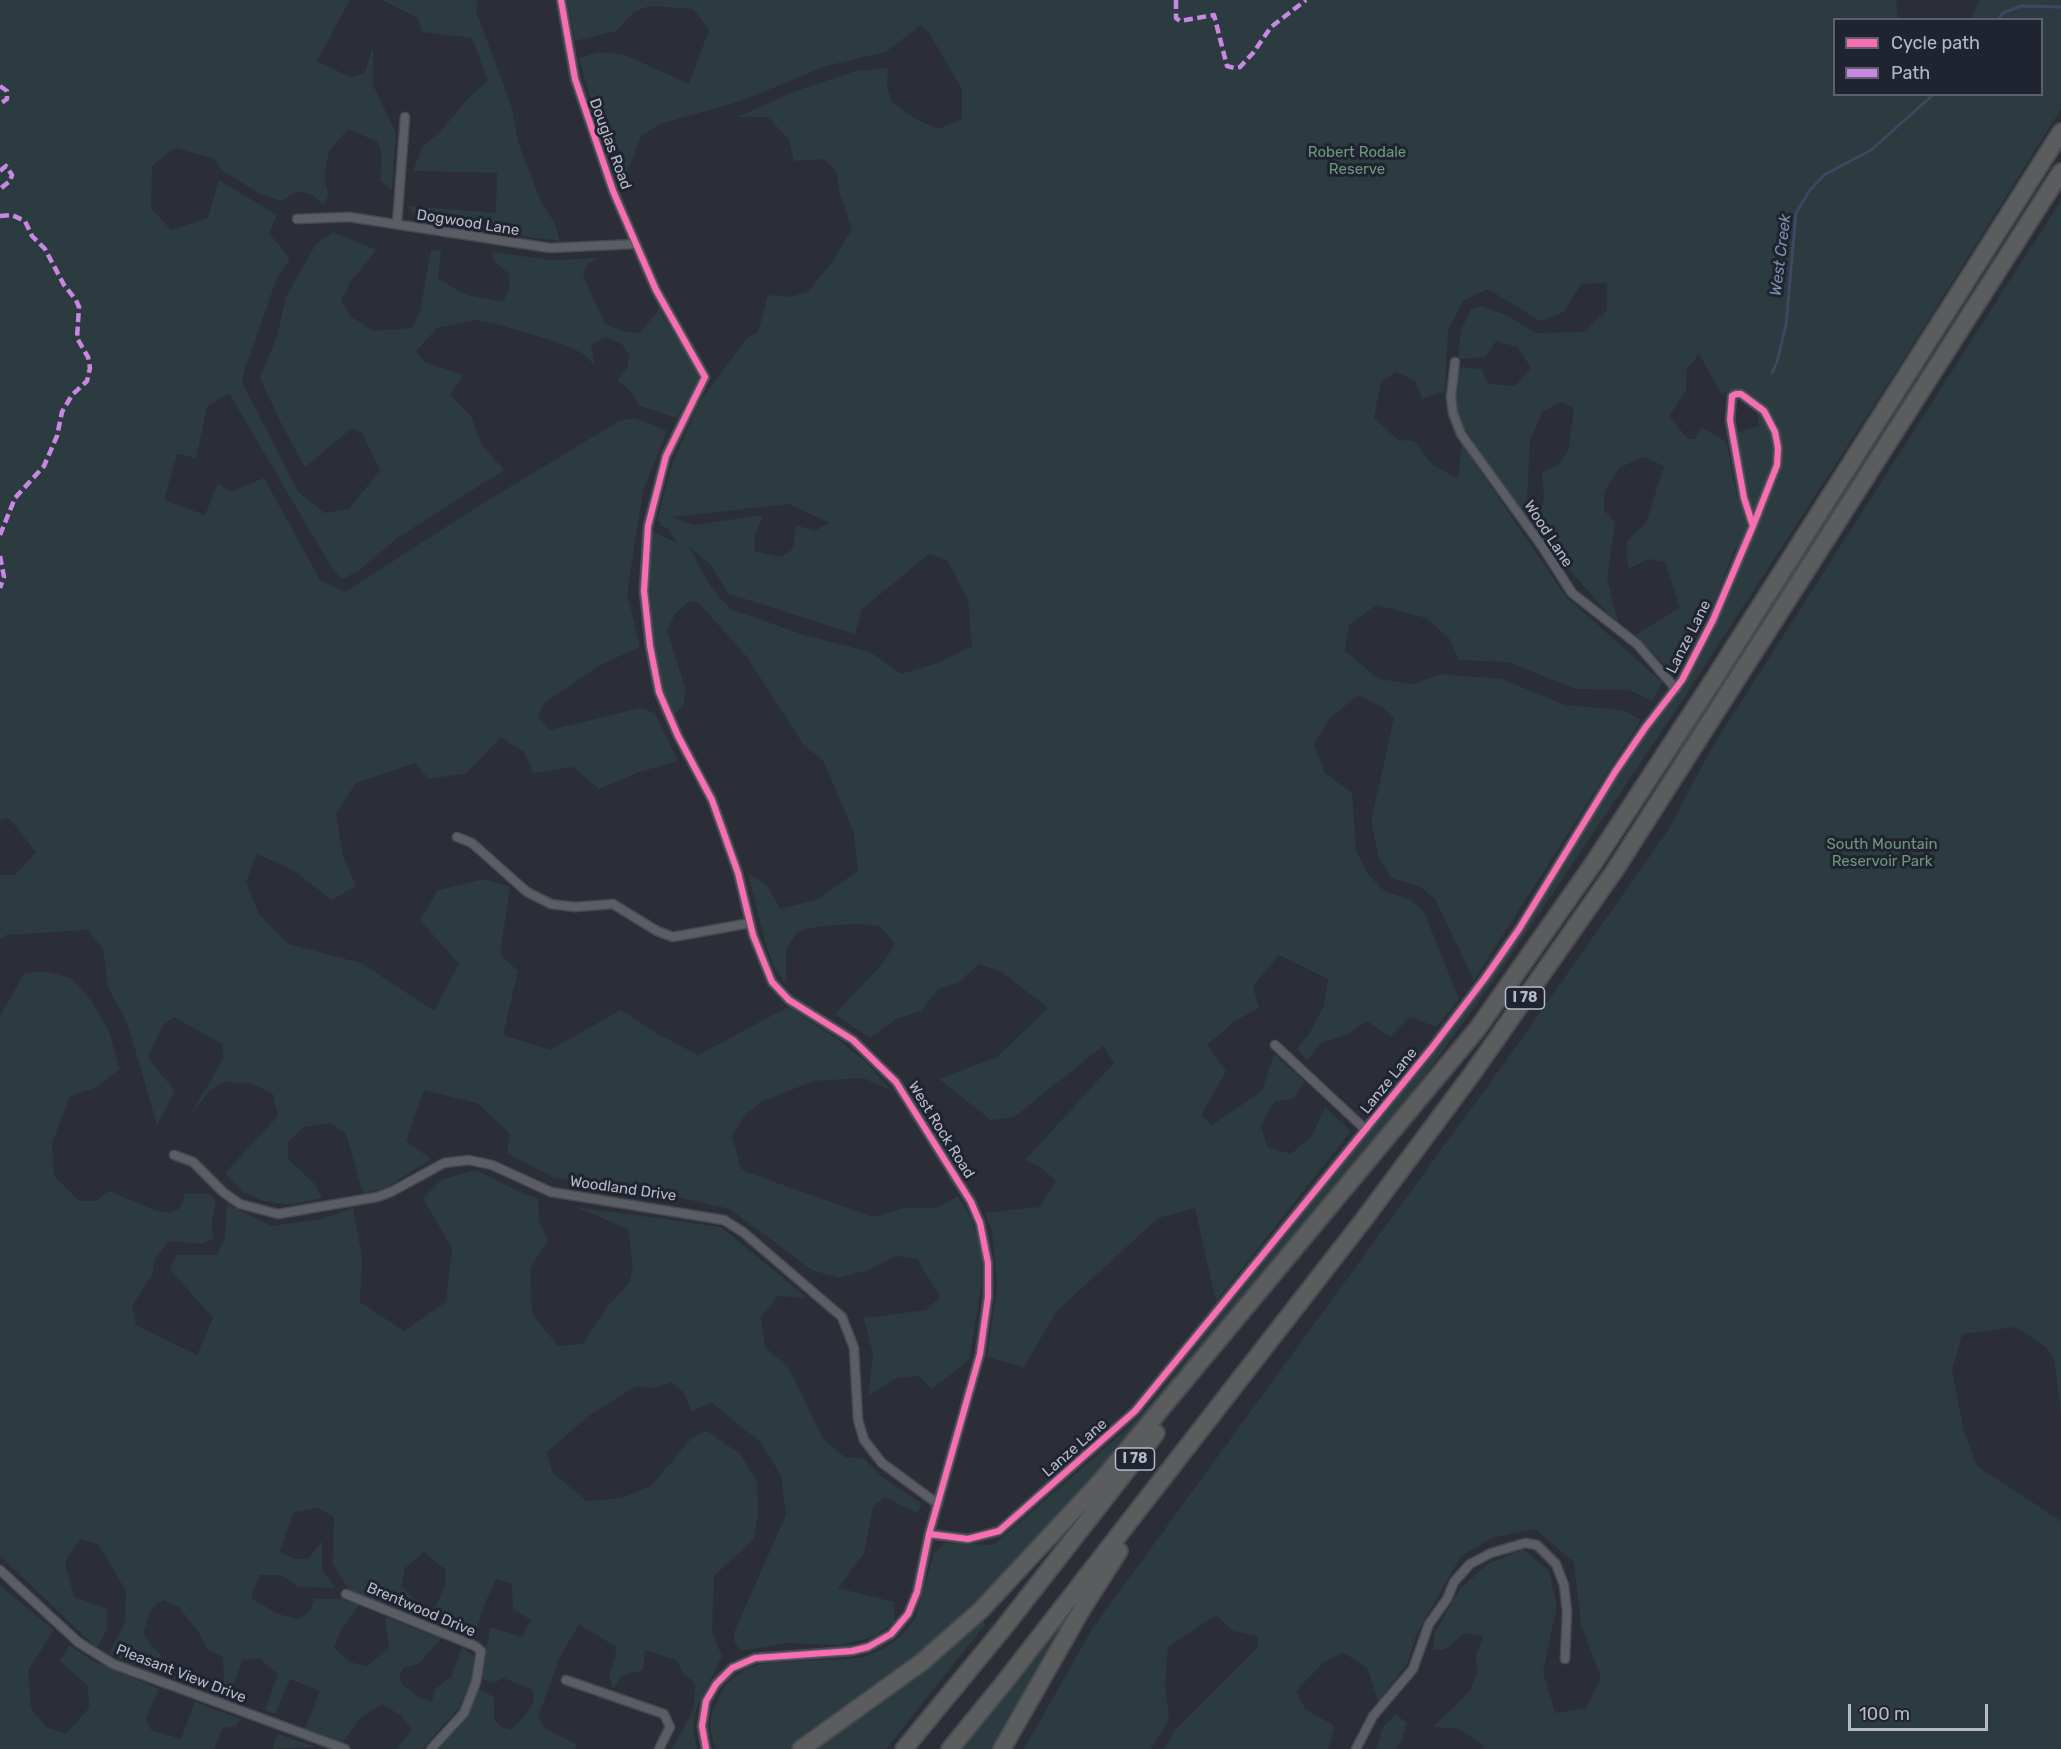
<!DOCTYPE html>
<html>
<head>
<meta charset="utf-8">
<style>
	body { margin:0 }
	#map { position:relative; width:2061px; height:1749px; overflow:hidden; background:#2b2e36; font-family:Rubik,sans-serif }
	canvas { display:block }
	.legend { position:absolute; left:1833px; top:18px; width:210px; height:78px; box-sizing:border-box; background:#1f2430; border:2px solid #5b606c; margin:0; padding:8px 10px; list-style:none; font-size:18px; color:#b5bac6 }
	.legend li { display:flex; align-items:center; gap:12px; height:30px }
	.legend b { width:30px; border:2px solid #5b606c }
	.scale { position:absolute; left:1848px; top:1704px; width:140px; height:27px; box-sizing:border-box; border:3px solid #b5bac6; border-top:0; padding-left:8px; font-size:18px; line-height:21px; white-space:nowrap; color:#b5bac6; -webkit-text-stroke:4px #1f2430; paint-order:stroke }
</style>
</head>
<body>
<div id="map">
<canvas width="2061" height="1749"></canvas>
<ul class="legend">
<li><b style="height:8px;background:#f96db3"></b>Cycle path</li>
<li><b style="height:8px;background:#c787e3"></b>Path</li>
</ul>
<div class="scale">100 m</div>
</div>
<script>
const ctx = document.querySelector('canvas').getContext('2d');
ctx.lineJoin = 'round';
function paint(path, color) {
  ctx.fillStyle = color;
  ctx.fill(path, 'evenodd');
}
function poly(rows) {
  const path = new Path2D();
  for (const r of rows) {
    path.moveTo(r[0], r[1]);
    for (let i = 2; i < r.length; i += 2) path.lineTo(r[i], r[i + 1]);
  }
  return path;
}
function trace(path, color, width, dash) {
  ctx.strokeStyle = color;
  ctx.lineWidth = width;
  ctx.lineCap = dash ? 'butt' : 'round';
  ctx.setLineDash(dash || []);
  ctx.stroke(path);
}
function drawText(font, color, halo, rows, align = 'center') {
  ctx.font = font + ' Rubik,sans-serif';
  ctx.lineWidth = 6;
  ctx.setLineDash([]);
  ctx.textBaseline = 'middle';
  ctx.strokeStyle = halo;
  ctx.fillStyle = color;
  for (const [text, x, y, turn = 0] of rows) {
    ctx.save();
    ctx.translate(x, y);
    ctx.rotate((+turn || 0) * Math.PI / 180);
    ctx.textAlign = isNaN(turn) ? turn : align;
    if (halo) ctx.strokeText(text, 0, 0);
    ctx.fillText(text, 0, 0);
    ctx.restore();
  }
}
paint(poly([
	[0,0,350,0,317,61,350,77,365,73,373,47,373,85,396,133,392,190,380,181,382,156,378,142,348,129,329,151,324,178,329,195,323,205,313,195,297,191,282,201,260,194,222,170,213,158,175,148,152,166,151,208,171,230,208,218,219,180,277,215,269,233,290,259,277,278,245,369,242,382,298,492,325,513,349,509,380,470,362,433,352,428,305,467,281,423,260,378,277,336,286,297,316,244,333,232,376,250,351,281,341,300,350,316,373,331,412,328,420,311,431,250,441,251,438,279,467,295,503,302,510,286,508,273,493,260,492,252,551,260,601,258,588,264,583,275,605,324,623,331,640,333,659,309,700,376,677,418,640,406,628,389,617,380,628,366,629,355,621,343,605,337,591,345,595,366,584,354,557,342,496,324,476,320,437,328,416,351,424,362,464,375,450,395,471,416,481,444,504,470,397,538,358,571,343,579,333,570,229,393,207,407,196,458,177,454,164,500,205,515,218,483,230,492,264,478,320,580,345,592,477,507,619,421,635,418,667,431,643,490,627,594,640,647,600,665,543,704,538,718,550,730,640,708,655,713,678,761,639,772,599,789,573,767,533,773,524,752,501,737,467,773,429,779,415,763,356,783,336,813,343,857,356,886,332,900,293,870,257,854,246,882,259,914,288,944,361,963,434,1011,459,964,420,920,438,890,484,879,510,887,500,954,518,971,503,1035,550,1050,621,1010,658,1034,698,1055,788,1007,839,1040,865,1061,891,1090,863,1078,814,1081,763,1101,745,1115,732,1136,741,1170,873,1217,904,1208,937,1208,958,1196,971,1218,982,1249,981,1287,969,1360,932,1389,918,1376,897,1378,868,1396,873,1355,864,1318,926,1310,940,1297,917,1259,896,1256,868,1270,839,1278,812,1270,730,1209,645,1190,554,1178,507,1153,510,1134,477,1103,424,1090,406,1141,431,1159,386,1188,363,1193,346,1134,331,1123,303,1127,288,1142,288,1159,315,1184,322,1198,289,1205,264,1201,243,1192,225,1173,278,1116,273,1094,250,1083,224,1082,210,1090,189,1117,224,1058,222,1044,174,1017,162,1026,148,1058,175,1091,157,1125,128,1025,108,987,103,948,87,930,6,935,0,939,0,875,15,875,36,852,9,818,0,820],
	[382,0,478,0,476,11,512,108,518,142,540,199,555,224,560,241,419,222,408,206,496,213,497,173,413,171,422,147,441,131,469,97,488,81,472,38,422,32,418,18],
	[567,0,1898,0,1896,3,1898,19,1834,20,1834,94,2042,94,2042,20,1972,19,1979,0,2061,0,2061,109,1895,373,1672,716,1503,967,1429,1070,1250,1293,1205,1342,1129,1438,958,1625,790,1749,715,1749,710,1727,713,1709,726,1684,744,1670,765,1663,862,1658,885,1648,905,1632,915,1619,934,1553,945,1543,993,1545,1128,1428,1151,1403,1393,1103,1494,971,1552,883,1639,741,1679,690,1673,684,1717,604,1738,553,1736,546,1714,602,1674,675,1635,635,1680,608,1665,562,1648,559,1629,569,1627,560,1627,541,1646,523,1664,466,1643,457,1619,468,1604,492,1604,510,1615,523,1607,579,1619,626,1532,527,1540,517,1544,498,1542,472,1557,466,1568,452,1574,408,1561,402,1543,411,1530,440,1526,520,1461,423,1455,399,1458,367,1482,369,1488,384,1515,386,1531,368,1517,347,1496,341,1485,357,1458,359,1461,330,1471,309,1482,306,1508,316,1536,333,1584,332,1607,310,1607,283,1581,284,1564,312,1540,321,1488,289,1463,301,1448,330,1445,391,1422,399,1415,381,1396,372,1381,382,1374,418,1398,440,1414,441,1433,465,1458,479,1462,444,1566,597,1662,682,1652,701,1629,690,1575,689,1509,662,1459,660,1449,638,1426,618,1376,605,1349,625,1345,651,1379,679,1413,684,1441,674,1502,679,1565,705,1623,710,1641,720,1474,980,1435,899,1419,886,1391,878,1379,858,1371,822,1394,718,1382,707,1358,695,1329,719,1314,744,1325,773,1352,793,1356,851,1368,874,1384,891,1411,900,1424,912,1459,999,1436,1027,1410,1017,1390,1037,1367,1021,1346,1035,1321,1043,1307,1060,1297,1049,1310,1032,1324,1006,1328,979,1279,955,1253,986,1259,1008,1235,1021,1207,1045,1226,1071,1201,1116,1212,1125,1262,1091,1274,1054,1305,1082,1293,1099,1275,1101,1261,1125,1267,1147,1291,1154,1312,1136,1325,1107,1351,1131,1216,1301,1195,1208,1158,1218,1056,1312,1024,1367,987,1357,997,1287,992,1230,985,1213,1039,1207,1056,1181,1040,1167,1025,1160,1114,1063,1103,1046,1014,1117,991,1120,939,1079,997,1057,1048,1008,1002,972,979,964,959,982,939,989,921,1011,896,1019,870,1038,835,1014,883,963,895,944,880,926,856,924,820,926,797,932,786,950,786,984,773,966,764,937,748,873,767,885,780,909,816,900,858,871,854,833,824,762,803,744,747,657,699,603,689,601,675,614,667,630,685,688,684,705,673,715,664,696,653,629,649,571,652,531,677,543,669,529,659,525,660,521,657,521,671,467,699,402,747,338,758,332,768,295,790,297,808,292,832,262,852,229,839,190,837,172,824,159,794,161,789,140,768,117,737,117,796,91,856,71,888,68,887,88,892,102,914,118,938,129,962,119,962,89,929,33,921,25,886,52,826,66,741,101,660,124,642,135,625,176,616,173,625,155,600,133,579,58,599,52,625,55,689,84,709,30,693,9,650,6,635,11,616,31,575,41],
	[1699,354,1721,394,1742,388,1754,396,1759,426,1736,433,1749,504,1737,498,1727,443,1702,427,1695,439,1688,439,1669,416,1686,391,1687,369],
	[789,504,829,523,814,531,796,525,793,549,781,557,754,551,755,536,763,515,694,525,672,517],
	[689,547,709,563,729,594,855,634,862,609,929,554,947,560,968,600,972,646,938,663,901,674,870,652,804,635,730,609,711,587],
	[2061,200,2061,1414,2054,1359,2047,1348,2016,1327,1962,1334,1952,1370,1964,1431,1977,1466,2061,1521,2061,1749,1484,1749,1482,1744,1459,1729,1433,1727,1470,1691,1477,1674,1476,1657,1483,1636,1465,1633,1444,1650,1433,1650,1434,1634,1460,1589,1488,1564,1523,1549,1549,1571,1557,1606,1543,1672,1555,1713,1586,1708,1601,1678,1581,1625,1574,1562,1535,1529,1492,1538,1461,1556,1417,1633,1407,1664,1378,1702,1368,1669,1343,1652,1323,1663,1296,1691,1305,1709,1335,1726,1328,1749,1164,1749,1174,1731,1258,1647,1258,1636,1233,1631,1216,1615,1168,1647,1165,1682,1169,1719,1151,1749,1024,1749,1092,1629,1508,1058,1669,829,1711,749],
	[43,971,71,978,91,1000,108,1029,120,1069,97,1087,70,1096,52,1143,54,1176,79,1201,96,1201,109,1191,154,1210,171,1213,181,1207,185,1193,210,1194,216,1201,211,1224,214,1238,202,1244,169,1241,155,1258,152,1275,132,1306,136,1325,197,1355,213,1318,170,1269,176,1255,217,1255,225,1238,227,1204,271,1226,322,1219,353,1208,362,1257,360,1302,404,1331,446,1302,452,1249,423,1198,441,1180,476,1170,523,1194,538,1198,539,1221,548,1241,530,1268,532,1314,558,1346,583,1344,607,1307,630,1282,633,1266,628,1229,576,1207,721,1227,807,1298,778,1296,761,1316,765,1347,789,1368,823,1439,845,1457,864,1459,881,1476,922,1504,917,1513,885,1497,873,1506,864,1553,838,1588,894,1602,895,1621,875,1636,842,1645,787,1643,742,1651,734,1641,735,1630,786,1515,781,1475,760,1442,712,1403,691,1411,684,1393,672,1382,654,1388,636,1386,590,1415,547,1452,552,1472,587,1501,622,1498,651,1486,692,1438,707,1431,740,1454,757,1481,758,1514,754,1539,714,1576,712,1633,722,1656,696,1710,693,1729,697,1749,672,1749,694,1708,695,1683,684,1674,676,1660,645,1650,643,1670,622,1676,613,1689,609,1675,615,1658,616,1647,579,1624,560,1657,538,1717,547,1730,577,1745,574,1749,439,1749,466,1719,478,1689,494,1697,494,1719,500,1726,510,1730,524,1717,534,1702,533,1690,503,1678,494,1683,482,1679,490,1627,522,1637,531,1620,513,1609,512,1584,496,1579,482,1610,473,1641,429,1621,445,1585,446,1570,424,1552,405,1568,401,1586,417,1602,413,1615,349,1590,333,1564,334,1517,318,1508,294,1512,280,1551,295,1559,308,1559,322,1541,322,1570,335,1588,298,1587,282,1575,259,1575,251,1598,278,1614,299,1619,311,1610,314,1599,341,1599,359,1605,339,1634,334,1648,350,1662,367,1666,389,1648,385,1617,442,1638,418,1664,403,1668,399,1677,403,1685,417,1696,432,1702,435,1689,451,1677,462,1647,474,1656,471,1682,459,1708,422,1749,397,1749,412,1729,400,1715,382,1704,359,1719,342,1743,305,1728,320,1691,290,1679,275,1714,265,1710,278,1674,259,1658,242,1660,229,1702,214,1695,224,1686,223,1657,207,1649,199,1633,179,1607,163,1600,151,1609,143,1635,161,1656,151,1671,109,1654,125,1623,126,1591,98,1544,80,1539,65,1562,74,1597,107,1609,107,1629,97,1648,0,1556,0,1016,24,974],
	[0,1586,54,1630,28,1670,31,1708,46,1727,66,1734,89,1708,88,1686,60,1661,69,1645,93,1661,159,1689,146,1719,151,1730,181,1739,195,1702,241,1719,236,1726,223,1728,214,1749,0,1749],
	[1089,1586,995,1749,957,1749],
	[983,1618,985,1625,886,1749,813,1749,942,1656],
	[1395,1714,1407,1723,1402,1739,1396,1749,1376,1749,1383,1728],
	[277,1734,317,1747,273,1749]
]), '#2c3b3f');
trace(poly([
	[1998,20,2003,13,2021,6,2061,7],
	[1772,373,1777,362,1786,325,1796,213,1810,190,1824,175,1871,150,1934,94]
]), '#3d4860', 3);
const minor = poly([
	[561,0,575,79,613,191,656,290,705,377,666,456,648,526,644,591,650,646,659,692,678,736,712,800,738,873,753,935,772,982,789,1000,853,1040,896,1082,971,1202,980,1223,988,1263,988,1297,980,1354,929,1534,917,1592,908,1614,891,1634,868,1647,852,1651,755,1658,732,1668,716,1684,706,1701,702,1726,706,1749],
	[297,219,349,217,550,248,635,244],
	[397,224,405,117],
	[1455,362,1451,397,1453,413,1461,434,1544,549,1572,593,1637,644,1676,689],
	[457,837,472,843,527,892,551,904,575,907,613,904,657,931,673,937,750,923],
	[1275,1045,1365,1129],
	[174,1155,193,1162,223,1192,240,1204,278,1214,377,1197,391,1192,444,1163,469,1160,492,1165,551,1192,724,1220,743,1232,842,1317,854,1348,858,1420,864,1440,882,1463,938,1504],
	[929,1534,968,1539,999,1531,1135,1411,1431,1049,1485,978,1519,929,1615,772,1645,728,1682,680,1713,620,1753,526,1777,465,1778,448,1775,432,1764,411,1741,394,1736,394,1732,396,1730,420,1744,498,1753,526],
	[0,1570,78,1642,113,1664,345,1749],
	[346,1594,475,1646,481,1651,476,1682,464,1713,431,1749],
	[566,1680,664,1714,670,1727,659,1749],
	[1356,1749,1373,1716,1413,1669,1429,1624,1447,1599,1454,1582,1470,1564,1491,1553,1525,1543,1537,1545,1556,1564,1564,1585,1567,1612,1565,1659]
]);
const motorway = poly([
	[801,1749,922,1662,981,1610,1101,1481,1478,1028,1593,864,1712,682,2061,132],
	[904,1749,1002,1630,1156,1433],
	[950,1749,1003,1684,1365,1218,1472,1074,1615,870,2061,172],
	[1002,1749,1082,1609,1119,1551]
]);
trace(minor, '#47494f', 11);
trace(motorway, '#484a51', 20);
trace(minor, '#5b5d64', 8);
trace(motorway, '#5a5c5e', 16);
trace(poly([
	[1176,0,1176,18,1180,21,1214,15,1227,66,1234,68,1240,67,1253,53,1271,27,1306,0],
	[0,86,7,91,7,99,0,104],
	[0,171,6,166,12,175,10,181,0,189],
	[0,216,12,215,25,221,32,236,45,249,64,285,76,300,79,307,77,338,88,357,90,368,87,381,72,395,62,412,57,436,44,466,15,498,0,535],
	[0,556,4,577,0,588]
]), '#c787e3', 4.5, [9, 4.5]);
trace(poly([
	[561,0,575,79,613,191,656,290,705,377,666,456,648,526,644,591,650,646,659,692,678,736,712,800,738,873,753,935,772,982,789,1000,853,1040,896,1082,971,1202,980,1223,988,1263,988,1297,980,1354,929,1534,917,1592,908,1614,891,1634,868,1647,852,1651,755,1658,732,1668,716,1684,706,1701,702,1726,706,1749],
	[929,1534,968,1539,999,1531,1135,1411,1431,1049,1485,978,1519,929,1615,772,1645,728,1682,680,1713,620,1753,526,1777,465,1778,448,1775,432,1764,411,1741,394,1736,394,1732,396,1730,420,1744,498,1753,526]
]), '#f96db3', 6);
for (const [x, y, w] of [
	[1525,998,39],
	[1135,1459,39]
]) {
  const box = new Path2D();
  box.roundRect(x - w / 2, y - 11, w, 22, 4.5);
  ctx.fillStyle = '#1f2430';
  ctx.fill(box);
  trace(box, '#b5bac6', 1.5);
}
drawText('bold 14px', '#b5bac6', null, [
	["I 78",1525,998],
	["I 78",1135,1459]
]);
drawText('15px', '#b5bac6', '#1f2430', [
	["Douglas Road",610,144,70],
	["Dogwood Lane",468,223,9],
	["Wood Lane",1548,534,57],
	["Lanze Lane",1689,637,-63],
	["Lanze Lane",1389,1081,-51],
	["West Rock Road",941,1130,58],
	["Woodland Drive",623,1189,8],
	["Lanze Lane",1075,1448,-41],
	["Brentwood Drive",421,1610,23],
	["Pleasant View Drive",181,1674,21]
]);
drawText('15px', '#6f957c', '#1f2430', [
	["Robert Rodale",1357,153],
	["Reserve",1357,170],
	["South Mountain",1882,845],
	["Reservoir Park",1882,862]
]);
drawText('italic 16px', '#808eaa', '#1f2430', [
	["West Creek",1781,255,-83]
]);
</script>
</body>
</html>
